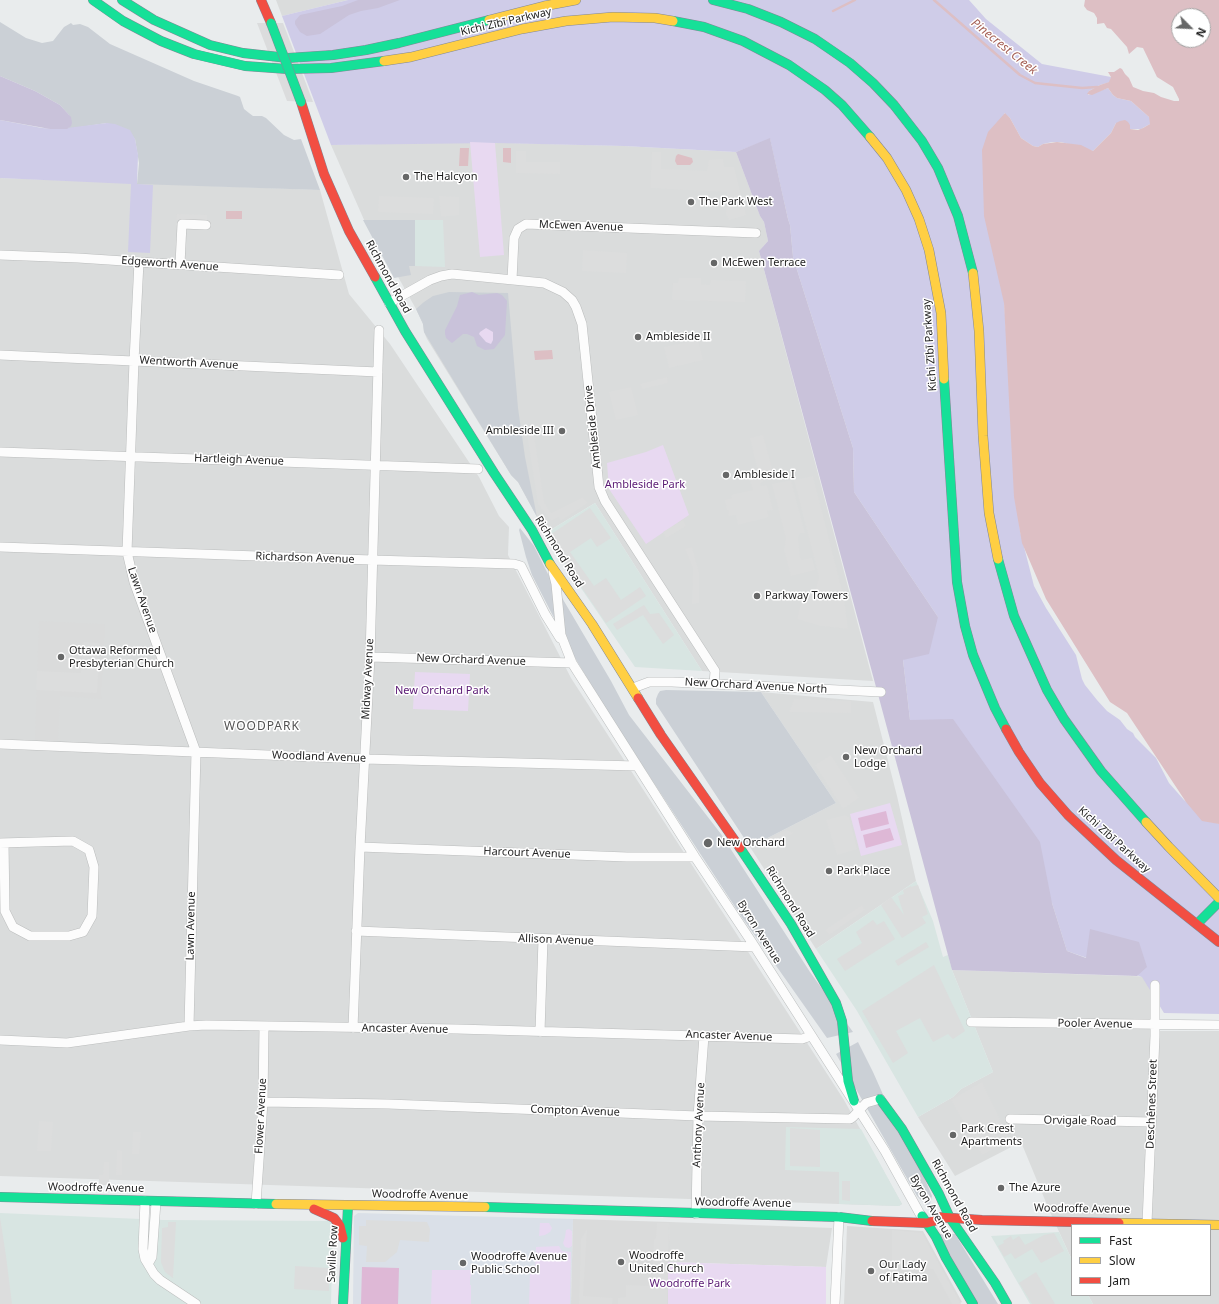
<!DOCTYPE html>
<html>
<head>
<meta charset="utf-8">
<style>
	body { margin:0 }
	#map { position:relative; width:1219px; height:1304px; overflow:hidden; background:#e9eced; font-family:"Noto Sans",sans-serif }
	canvas { display:block }
	.legend { position:absolute; left:1071px; top:1224px; width:140px; height:72px; box-sizing:border-box; background:#fff; border:1px solid #a5a5a5; margin:0; padding:5px 7px; list-style:none; font-size:12px; color:#1f1f1f }
	.legend li { display:flex; align-items:center; gap:8px; height:20px }
	.legend b { width:20px; border:1px solid #a5a5a5 }
	.north { position:absolute; left:1171px; top:8px; width:40px; height:40px; box-sizing:border-box; background:#fff; border:1px solid #a5a5a5; border-radius:50%; rotate:114deg; font-size:11px; font-weight:700; line-height:16px; text-align:center; color:#1f1f1f }
	.north::after { content:''; display:block; margin:auto; width:14px; height:18px; background:#666767; clip-path:polygon(50% 0,100% 100%,50% 72%,0 100%) }
</style>
</head>
<body>
<div id="map">
<canvas width="1219" height="1304"></canvas>
<ul class="legend">
<li><b style="height:5px;background:#16e098"></b>Fast</li>
<li><b style="height:5px;background:#ffcf43"></b>Slow</li>
<li><b style="height:5px;background:#f24e42"></b>Jam</li>
</ul>
<div class="north">N</div>
</div>
<script>
const ctx = document.querySelector('canvas').getContext('2d');
ctx.lineJoin = 'round';
function paint(path, color) {
  ctx.fillStyle = color;
  ctx.fill(path, 'evenodd');
}
function poly(rows) {
  const path = new Path2D();
  for (const r of rows) {
    path.moveTo(r[0], r[1]);
    for (let i = 2; i < r.length; i += 2) path.lineTo(r[i], r[i + 1]);
  }
  return path;
}
function trace(path, color, width, dash) {
  ctx.strokeStyle = color;
  ctx.lineWidth = width;
  ctx.lineCap = dash ? 'butt' : 'round';
  ctx.setLineDash(dash || []);
  ctx.stroke(path);
}
function drawText(font, color, halo, rows, align = 'center') {
  ctx.font = font + ' "Noto Sans",sans-serif';
  ctx.lineWidth = 3;
  ctx.setLineDash([]);
  ctx.textBaseline = 'middle';
  ctx.strokeStyle = halo;
  ctx.fillStyle = color;
  for (const [text, x, y, turn = 0] of rows) {
    ctx.save();
    ctx.translate(x, y);
    ctx.rotate((+turn || 0) * Math.PI / 180);
    ctx.textAlign = isNaN(turn) ? turn : align;
    if (halo) ctx.strokeText(text, 0, 0);
    ctx.fillText(text, 0, 0);
    ctx.restore();
  }
}
paint(poly([
	[276,0,348,0,282,16],
	[470,142,624,146,736,152,760,216,764,222,768,241,759,251,873,681,702,671,595,503,544,534,537,517,518,482,511,475,427,339,424,332,423,324,416,309,397,275,365,222,331,145],
	[0,178,320,190,349,294,390,344,479,477,499,516,509,527,508,555,571,678,844,1100,902,1204,899,1206,0,1176],
	[761,692,873,702,897,796,916,881,816,949,750,847,836,803],
	[952,970,1159,977,1158,1031,1219,1031,1219,1304,1093,1304,1088,1295,1210,1295,1210,1225,1072,1225,1072,1260,1050,1212,1021,1142,955,1176,918,1117,953,1097,961,1089,993,1072],
	[670,1222,832,1228,826,1267,668,1262]
]), '#dadcdc');
paint(poly([
	[415,220,443,220,445,267,415,266],
	[595,503,702,671,635,667,544,534],
	[916,881,933,921,943,957,948,955,952,970,993,1072,961,1089,953,1097,918,1117,857,1011,816,949],
	[786,1127,861,1129,902,1204,899,1206,839,1204,839,1172,785,1170],
	[0,1213,164,1220,333,1221,331,1304,0,1304],
	[1059,1232,1072,1260,1072,1295,1088,1295,1093,1304,1030,1304,991,1236]
]), '#d8e5e2');
paint(poly([
	[358,1213,573,1219,571,1304,353,1304,354,1216]
]), '#dae0e8');
paint(poly([
	[39,621,105,624,101,699,60,696,58,741,35,740],
	[573,1219,670,1222,668,1304,571,1304],
	[847,1226,923,1231,962,1302,958,1304,844,1304]
]), '#dadbdb');
paint(poly([
	[0,22,26,38,42,43,53,41,64,27,71,23,73,25,80,24,88,27,110,44,194,81,238,96,240,97,244,109,249,113,253,116,262,116,266,118,284,135,294,140,301,139,320,190,137,184,139,163,135,139,107,123,67,129,71,124,69,115,60,105,35,91,0,76],
	[363,220,415,220,415,266,409,266,411,275,394,278],
	[449,292,508,293,518,408,525,457,537,517,518,482,511,475,424,332,423,324,416,309,424,302,433,296],
	[520,528,534,546,548,574,611,681,629,715,721,834,810,972,853,1032,827,1038,741,916,612,719,572,653,532,575,526,557,519,530],
	[666,690,761,692,836,803,750,847,656,704,656,699,658,694,660,691],
	[858,1042,873,1072,897,1126,918,1163,932,1196,930,1204,927,1206,917,1196,836,1054],
	[938,1234,955,1234,998,1304,976,1304]
]), '#cbd0d6');
paint(poly([
	[348,0,969,0,986,19,1042,64,1111,77,1110,82,1100,85,1089,91,1088,95,1108,88,1113,95,1117,98,1131,101,1149,117,1151,121,1150,124,1141,129,1130,129,1130,125,1116,123,1111,133,1093,151,1061,142,1052,142,1043,144,1038,147,1033,146,1021,138,1010,118,1004,113,1003,286,1020,531,1034,586,1046,608,1076,655,1082,679,1085,685,1097,700,1107,711,1120,720,1127,729,1133,733,1135,737,1156,758,1169,783,1184,800,1207,818,1219,824,1219,1014,1164,1013,1142,977,1067,951,1052,903,910,720,903,660,938,617,854,492,853,448,793,257,790,225,788,219,770,139,736,152,624,146,495,143,331,145,282,16],
	[0,120,42,128,59,129,107,123,115,124,130,130,135,139,138,155,137,184,153,185,150,253,128,252,131,184,0,178]
]), '#cfcce8');
paint(poly([
	[358,0,400,0,378,8,361,11,349,15,320,34,307,36,300,32,295,24,295,21,300,15,342,6],
	[0,76,35,91,60,105,71,117,72,123,71,126,67,129,50,129,0,120],
	[770,138,788,219,790,225,793,257,853,448,854,492,938,617,929,654,903,660,910,720,953,719,1040,842,1052,903,1067,951,1086,958,1090,929,1139,942,1147,967,1137,976,1138,976,952,970,759,251,768,241,764,222,760,216,736,152],
	[472,292,479,295,497,293,502,295,507,301,505,335,494,349,485,350,477,346,474,337,467,334,463,334,452,343,446,338,445,334,445,330,457,306,460,295]
]), '#c9c2da');
paint(poly([
	[470,142,495,143,504,255,480,257],
	[486,328,493,332,493,340,491,344,486,342,479,334,480,332],
	[663,445,689,515,646,544,609,489,607,463,646,452],
	[415,672,470,674,468,711,413,709],
	[890,803,902,845,861,856,850,814],
	[540,1223,549,1223,552,1228,550,1232,545,1235,539,1236],
	[569,1229,572,1231,572,1246,569,1248,565,1247,563,1243,565,1237,566,1230],
	[559,1246,562,1251,571,1252,570,1304,529,1304,530,1274,535,1272,536,1247],
	[668,1262,826,1267,826,1304,668,1304],
	[432,1270,472,1270,471,1277,470,1277,470,1285,471,1285,471,1304,431,1304]
]), '#e8d9f1');
paint(poly([
	[886,811,889,824,861,831,858,818],
	[890,828,894,840,866,848,863,835],
	[362,1267,399,1268,398,1304,361,1304]
]), '#deb8d6');
paint(poly([
	[516,151,526,151,526,162,560,162,560,174,516,173],
	[652,152,661,152,661,169,707,171,709,160,723,159,724,167,734,167,746,215,729,220,726,214,727,192,650,188],
	[379,196,434,198,433,214,378,212],
	[439,196,459,197,459,215,441,217],
	[177,214,207,215,207,221,176,220],
	[583,250,627,253,626,273,582,271],
	[679,278,701,278,701,284,710,285,711,280,746,281,745,302,672,300,673,283,678,283],
	[698,340,703,360,669,368,664,347],
	[667,377,668,383,642,389,640,384],
	[631,387,638,415,616,420,609,392],
	[526,428,533,428,544,502,551,513,583,497,588,503,561,521,559,517,551,521,538,504],
	[763,435,775,479,763,481,760,484,761,486,767,485,773,510,767,511,769,517,738,525,736,515,728,516,729,511,727,510,725,500,732,498,731,495,753,490,749,479,759,476,750,438],
	[813,476,844,598,848,629,821,626,797,619,803,592,814,595,819,577,794,480],
	[791,480,805,533,800,533,798,537,800,558,802,560,812,558,815,570,791,576,784,550,786,539,772,484],
	[590,508,611,538,597,547,591,538,570,552,594,586,606,578,621,600,640,587,646,596,606,623,547,537],
	[683,520,686,526,666,538,663,532],
	[692,547,699,572,699,603,692,604,693,569,685,549],
	[644,605,650,614,659,613,674,635,663,644,643,615,617,630,613,624],
	[83,642,100,643,97,693,36,690,37,671,81,673],
	[794,699,851,701,851,713,789,712],
	[831,755,859,798,843,809,815,765],
	[845,815,849,817,857,849,837,855,826,820],
	[786,830,794,833,767,847,764,841],
	[918,885,928,914,922,917,926,923,902,938,881,905,891,897,904,915,898,896,904,894,903,890,911,886,911,887],
	[862,905,865,910,829,935,825,930],
	[873,920,877,925,884,921,895,939,845,971,837,959,862,943,856,932],
	[926,942,929,947,898,966,895,961],
	[934,965,965,1031,953,1039,948,1034,933,1042,920,1018,896,1031,908,1053,893,1063,862,1011],
	[982,1082,1010,1140,982,1155,951,1100],
	[39,1121,53,1122,51,1151,37,1151],
	[790,1128,820,1130,820,1167,790,1166],
	[133,1132,141,1132,139,1154,132,1154],
	[117,1150,122,1151,122,1175,116,1175],
	[104,1162,109,1162,109,1185,99,1185,99,1175,103,1175],
	[842,1181,850,1181,850,1201,842,1200],
	[0,1217,6,1256,12,1304,0,1304],
	[366,1220,427,1222,430,1229,429,1242,400,1240,397,1252,385,1262,366,1262,367,1246,359,1245,359,1226,366,1226],
	[168,1222,176,1222,173,1278,165,1272,161,1262,162,1228,168,1227],
	[657,1223,669,1223,667,1304,618,1304,618,1298,626,1297,626,1285,652,1286,654,1240,656,1238],
	[587,1229,583,1296,613,1298,612,1304,579,1304,581,1239],
	[892,1230,922,1233,961,1304,952,1304,933,1269,895,1266,895,1261,892,1261],
	[1054,1233,1064,1251,1041,1263,1032,1249,1015,1259,1011,1253,1004,1257,998,1246,1004,1243,1003,1241,1011,1236,1013,1240,1019,1236,1025,1245,1044,1235],
	[295,1266,329,1268,329,1291,294,1289],
	[1036,1272,1055,1304,1032,1304,1019,1283]
]), '#dcdddd');
paint(poly([
	[1085,0,1219,0,1219,824,1202,821,1186,802,1127,713,1110,702,1046,599,1022,543,1014,497,1004,303,984,216,982,150,988,132,1005,113,1010,118,1021,138,1033,146,1038,147,1043,144,1057,142,1081,145,1093,151,1111,133,1116,123,1120,121,1125,120,1128,122,1130,125,1130,129,1138,130,1143,128,1150,124,1149,117,1131,101,1117,98,1113,95,1108,88,1092,95,1087,94,1089,91,1100,85,1109,82,1111,77,1108,72,1114,72,1120,68,1122,69,1125,74,1129,78,1133,87,1143,91,1154,93,1161,97,1174,101,1179,101,1179,99,1173,87,1157,77,1143,48,1137,47,1129,54,1127,47,1111,29,1107,28,1104,23,1097,24,1097,18,1094,13,1087,10,1084,6],
	[1179,16,1203,16,1203,40,1179,40],
	[460,148,469,148,468,166,459,166],
	[503,148,511,148,511,163,503,162],
	[678,154,692,158,693,162,690,165,677,165,675,161,676,156],
	[226,211,242,211,242,219,226,219],
	[552,350,553,359,535,360,534,351]
]), '#ddbfc4');
paint(poly([
	[257,23,283,23,313,102,287,101]
]), '#dbdcdd');
trace(poly([
	[934,0,1020,75,1035,83,1082,88,1097,87],
	[833,11,855,0]
]), '#ddbfc4', 2.5);
const street = poly([
	[0,255,78,258,339,275],
	[139,262,134,361,127,552,134,582,196,752,189,1026],
	[180,264,182,224,206,225],
	[512,280,514,238,518,229,526,224,756,233],
	[389,303,430,280,441,276,452,274,544,283,563,292,572,300,576,307,582,324,599,487,605,501,715,671,714,684],
	[0,355,378,372],
	[0,452,478,469],
	[0,547,372,560,514,564,521,566,545,614,560,638],
	[553,572,556,584,561,635,572,663,695,857,751,941,859,1110,885,1151,920,1214],
	[370,657,572,663],
	[633,688,649,682,672,682,881,692],
	[0,744,364,759,637,766],
	[0,843,73,841,89,850,94,867,92,916,83,932,69,936,30,936,13,927,5,911,4,843],
	[360,847,627,857,695,857],
	[356,931,755,947],
	[971,1022,1219,1025],
	[353,1028,360,847,370,657,379,330],
	[540,1032,543,939],
	[0,1040,67,1043,189,1026,206,1025,457,1029,802,1039,811,1036],
	[263,1102,388,1104,698,1116,850,1119,853,1117,866,1103,880,1099],
	[1010,1119,1151,1122],
	[145,1201,143,1249,145,1259,154,1274,160,1280,196,1304],
	[256,1204,263,1102,264,1027],
	[696,1214,698,1116,704,1036],
	[1147,1223,1155,1036,1155,985],
	[148,1264,152,1257,156,1202],
	[835,1304,839,1217]
]);
const fast = poly([
	[93,0,123,21,161,41,194,54,245,66,287,69,331,68,384,61],
	[122,0,154,20,210,45,243,53,288,58,333,55,366,50,399,43,489,20],
	[713,0,748,9,781,22,815,39,850,63,873,83,894,105,922,141,938,168,958,216,973,273],
	[673,21,704,27,743,41,789,65,825,90,842,105,870,137],
	[375,277,405,331,494,473,532,530,550,564],
	[944,379,957,582,965,626,973,655,995,708,1006,729],
	[998,559,1014,616,1047,690,1064,719,1101,771,1146,822],
	[740,848,791,924,836,1003,842,1021,848,1081,854,1101],
	[1197,924,1217,904,1219,904],
	[880,1099,902,1129,939,1194,950,1218,995,1283,1007,1304],
	[0,1197,276,1204],
	[485,1207,839,1217,872,1221],
	[922,1216,936,1237,946,1258,973,1304],
	[343,1304,348,1206]
]);
const slow = poly([
	[489,20,544,6,576,0],
	[384,61,411,57,522,29,566,21,613,17,655,18,673,21],
	[870,137,887,158,906,190,919,219,929,250,941,313,944,379],
	[973,273,979,331,983,436,989,513,998,559],
	[550,564,592,624,638,698],
	[1146,822,1169,847,1219,898],
	[276,1204,485,1207],
	[1119,1223,1219,1225]
]);
const jam = poly([
	[261,0,271,23],
	[301,102,324,174,349,231,375,277],
	[638,698,661,735,740,848],
	[1006,729,1019,752,1040,783,1068,815,1116,860,1219,942],
	[314,1209,334,1218,340,1226,343,1238],
	[938,1217,982,1220,1119,1223],
	[872,1221,927,1223,945,1218]
]);
trace(street, '#bbbdbd', 10);
trace(fast, '#838896', 10);
trace(slow, '#838896', 10);
trace(jam, '#838896', 10);
trace(street, '#fcfcfc', 9);
trace(fast, '#16e098', 9);
trace(slow, '#ffcf43', 9);
trace(jam, '#f24e42', 9);
const fastBridge = poly([
	[271,23,301,102]
]);
trace(fastBridge, '#838896', 10, []);
trace(fastBridge, '#16e098', 9);
for (const [x, y, r, color] of [
	[406,177,4,"#666767"],
	[691,202,4,"#666767"],
	[714,263,4,"#666767"],
	[638,337,4,"#666767"],
	[562,431,4,"#666767"],
	[726,475,4,"#666767"],
	[757,596,4,"#666767"],
	[61,657,4,"#666767"],
	[846,757,4,"#666767"],
	[708,843,5,"#666767"],
	[829,871,4,"#666767"],
	[953,1135,4,"#666767"],
	[1001,1188,4,"#666767"],
	[621,1262,4,"#666767"],
	[463,1263,4,"#666767"],
	[871,1271,4,"#666767"]
]) {
  const dot = new Path2D();
  dot.arc(x, y, r, 0, 2 * Math.PI);
  ctx.fillStyle = color;
  ctx.fill(dot);
  trace(dot, '#fff', 1.5);
}
drawText('11px', '#1f1f1f', '#fff', [
	["Kichi Zībī Parkway",506,22,-13],
	["McEwen Avenue",581,226,2],
	["Edgeworth Avenue",170,264,4],
	["Richmond Road",388,277,61],
	["Kichi Zībī Parkway",930,345,-94],
	["Wentworth Avenue",189,363,3],
	["Ambleside Drive",593,427,-96],
	["Hartleigh Avenue",239,460,2],
	["Richmond Road",559,552,58],
	["Richardson Avenue",305,558,2],
	["Lawn Avenue",142,600,71],
	["New Orchard Avenue",471,660,2],
	["Midway Avenue",368,679,-87],
	["New Orchard Avenue North",756,686,3],
	["Woodland Avenue",319,757,2],
	["Kichi Zībī Parkway",1114,840,42],
	["Harcourt Avenue",527,853,2],
	["Richmond Road",790,902,58],
	["Lawn Avenue",191,926,-89],
	["Byron Avenue",759,932,58],
	["Allison Avenue",556,940,2],
	["Pooler Avenue",1095,1024,1],
	["Ancaster Avenue",405,1029,1],
	["Ancaster Avenue",729,1036,2],
	["Deschênes Street",1152,1104,-88],
	["Compton Avenue",575,1111,2],
	["Flower Avenue",261,1116,-87],
	["Orvigale Road",1080,1121,1],
	["Anthony Avenue",699,1125,-87],
	["Woodroffe Avenue",96,1188,1],
	["Woodroffe Avenue",420,1195,1],
	["Richmond Road",954,1196,61],
	["Woodroffe Avenue",743,1203,1],
	["Byron Avenue",931,1207,59],
	["Woodroffe Avenue",1082,1209,1],
	["Saville Row",333,1254,-87]
]);
drawText('11px', '#1f1f1f', '#fff', [
	["The Halcyon",414,177],
	["The Park West",699,202],
	["McEwen Terrace",722,263],
	["Ambleside II",646,337],
	["Ambleside III",554,431,"right"],
	["Ambleside I",734,475],
	["Parkway Towers",765,596],
	["Ottawa Reformed",69,651],
	["Presbyterian Church",69,664],
	["New Orchard",854,751],
	["Lodge",854,764],
	["New Orchard",717,843],
	["Park Place",837,871],
	["Park Crest",961,1129],
	["Apartments",961,1142],
	["The Azure",1009,1188],
	["Woodroffe",629,1256],
	["United Church",629,1269],
	["Woodroffe Avenue",471,1257],
	["Public School",471,1270],
	["Our Lady",879,1265],
	["of Fatima",879,1278]
], 'left');
drawText('11px', '#591873', '#fff', [
	["Ambleside Park",645,485],
	["New Orchard Park",442,691],
	["Woodroffe Park",690,1284]
]);
drawText('italic 12px', '#a56056', '#fff', [
	["Pinecrest Creek",1004,47,39]
]);
ctx.letterSpacing = '1px';
drawText('12px', '#525252', '#fff', [
	["WOODPARK",262,727]
]);
ctx.letterSpacing = '0px';
</script>
</body>
</html>
